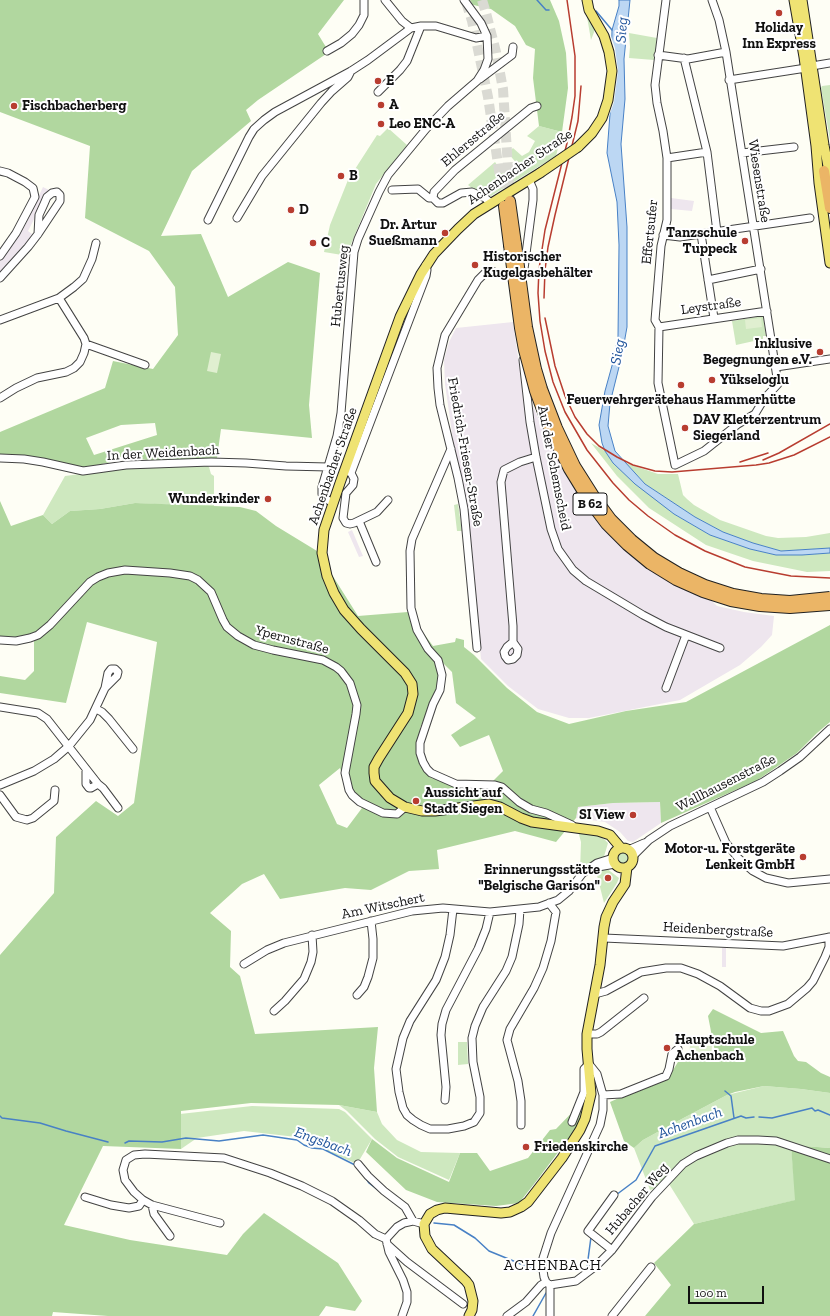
<!DOCTYPE html>
<html>
<head>
<meta charset="utf-8">
<style>
	body { margin:0 }
	#map { position:relative; width:830px; height:1316px; overflow:hidden; background:#fefef5; font-family:"Zilla Slab",serif }
	canvas { display:block }
	.scale { position:absolute; left:688px; top:1286px; width:76px; height:18px; box-sizing:border-box; border:2px solid #101010; border-top:0; padding-left:5px; font-size:12px; line-height:14px; white-space:nowrap; color:#101010; -webkit-text-stroke:3px #fff; paint-order:stroke }
</style>
</head>
<body>
<div id="map">
<canvas width="830" height="1316"></canvas>
<div class="scale">100 m</div>
</div>
<script>
const ctx = document.querySelector('canvas').getContext('2d');
ctx.lineJoin = 'round';
function paint(path, color) {
  ctx.fillStyle = color;
  ctx.fill(path, 'evenodd');
}
function poly(rows) {
  const path = new Path2D();
  for (const r of rows) {
    if (r.length === 3) {
      path.moveTo(r[0] + r[2], r[1]);
      path.arc(r[0], r[1], r[2], 0, 2 * Math.PI);
      continue;
    }
    path.moveTo(r[0], r[1]);
    for (let i = 2; i < r.length; i += 2) path.lineTo(r[i], r[i + 1]);
  }
  return path;
}
function trace(path, color, width, dash) {
  ctx.strokeStyle = color;
  ctx.lineWidth = width;
  ctx.lineCap = dash ? 'butt' : 'round';
  ctx.setLineDash(dash || []);
  ctx.stroke(path);
}
function drawText(font, color, halo, rows, align = 'center') {
  ctx.font = font + ' "Zilla Slab",serif';
  ctx.lineWidth = 4;
  ctx.setLineDash([]);
  ctx.textBaseline = 'middle';
  ctx.strokeStyle = halo;
  ctx.fillStyle = color;
  for (const [text, x, y, turn = 0] of rows) {
    ctx.save();
    ctx.translate(x, y);
    ctx.rotate((+turn || 0) * Math.PI / 180);
    ctx.textAlign = isNaN(turn) ? turn : align;
    if (halo) ctx.strokeText(text, 0, 0);
    ctx.fillText(text, 0, 0);
    ctx.restore();
  }
}
paint(poly([
	[43,187,49,190,28,231,32,234,24,249,0,275,0,257,23,229],
	[671,198,694,201,692,211,671,209],
	[513,322,521,377,539,420,554,450,661,576,691,593,711,600,717,606,744,612,774,616,772,635,761,647,740,665,680,700,589,718,569,718,538,709,508,686,481,659,465,502,453,440,445,384,444,360,449,342,456,328],
	[352,530,363,556,359,557,348,532],
	[660,802,661,823,633,842,628,841,620,832,605,822,576,818,578,807,613,803],
	[722,948,726,948,726,967,722,967]
]), '#eee6ee');
paint(poly([
	[586,11,596,27,591,40],
	[629,33,657,38,654,60,629,58,630,47],
	[830,85,830,140,821,88,822,86],
	[539,126,562,132,556,156,491,196,477,192,468,185,495,162,503,173,518,165,508,153,513,148,522,156,529,152,535,141,527,136],
	[388,128,407,145,376,184,351,244,348,256,324,252,330,225,348,180,377,135,380,136],
	[763,316,766,336,763,336,763,339,736,345,732,321],
	[591,443,605,451,613,463,674,514,710,535,750,549,776,555,802,555,830,553,830,571,807,572,753,561,706,545,649,508,617,476],
	[626,463,658,474,678,474,683,495,687,499,694,505,720,520,766,536,778,538,806,537,830,533,830,548,781,551,753,543,723,532,695,517,645,484],
	[206,464,209,467,211,474,214,476,214,507,135,503,100,509,70,511,52,524,43,515,65,476,136,467],
	[458,504,462,531,457,531,454,505],
	[578,831,593,833,604,839,608,843,603,860,593,861,580,872,581,842],
	[623,858,9],
	[606,868,619,878,617,883,604,903,596,871],
	[458,1042,467,1042,468,1064,458,1065],
	[764,1086,801,1089,830,1093,830,1148,791,1145,796,1200,694,1224,669,1184,650,1190,634,1148,643,1140,676,1122,727,1095],
	[339,1105,377,1112,382,1124,397,1140,421,1152,460,1153,449,1180,398,1157,375,1139,347,1111],
	[252,1106,339,1109,345,1112,372,1139,357,1164,296,1137,244,1131,197,1138,181,1149,180,1114]
]), '#cee8bf');
paint(poly([
	[0,0,344,0,318,34,329,52,258,100,246,110,251,121,192,171,161,236,201,234,228,297,288,262,320,273,309,405,312,438,221,429,217,458,159,461,112,456,110,462,82,469,0,456,0,432,105,388,113,361,153,369,178,335,175,287,149,251,85,218,90,146,0,112],
	[155,423,157,435,94,455,86,438,121,425],
	[461,0,550,0,559,21,566,53,568,88,562,132,539,126,533,78,535,49,526,45,515,26,491,9,465,3],
	[0,501,11,526,43,515,52,524,70,511,100,509,135,503,240,507,256,511,276,526,317,551,358,616,408,612,433,646,455,642,456,638,464,640,464,647,474,655,507,688,537,712,569,724,626,711,686,702,830,625,830,722,817,733,797,753,756,781,661,823,660,802,613,803,578,807,576,818,556,842,515,831,437,850,439,869,409,871,371,890,345,888,280,899,264,874,242,884,210,913,231,931,230,967,240,976,255,1034,378,1027,374,1068,377,1112,339,1105,251,1103,181,1111,181,1149,103,1146,64,1225,130,1240,227,1255,243,1234,264,1213,338,1263,362,1301,355,1311,326,1306,319,1316,108,1316,53,1312,52,1316,0,1316,0,955,54,893,56,837,96,801,118,816,134,803,157,642,87,622,66,703,0,693,0,676,25,680,34,671,34,633,16,637,0,636],
	[443,663,452,672,456,703,476,718,451,735,460,747,489,735,503,771,487,787,460,786,431,778,419,764,420,728,439,684],
	[340,768,347,791,362,808,347,828,337,824,319,785],
	[713,1009,761,1033,783,1031,794,1056,798,1061,806,1062,821,1073,830,1077,830,1093,801,1089,764,1086,735,1092,727,1095,676,1122,643,1140,634,1148,624,1141,610,1102,670,1075,681,1057,716,1057,708,1016],
	[585,1099,577,1127,538,1179,519,1203,496,1206,437,1202,406,1190,366,1152,372,1139,397,1158,449,1182,460,1153,477,1153,490,1171,528,1158,550,1130,556,1129],
	[791,1145,830,1148,830,1316,645,1316,671,1285,654,1263,694,1224,795,1200]
]), '#b1d79f');
paint(poly([
	[761,318,762,327,746,329,745,320],
	[211,352,221,354,217,373,207,371],
	[690,1045,712,1046,711,1057,689,1055]
]), '#e0efd0');
const water = poly([
	[619,0,630,0,624,59,625,99,621,144,627,227,627,327,622,355,610,403,608,426,615,451,645,484,695,517,723,532,753,543,781,551,830,548,830,553,802,555,776,555,750,549,710,535,674,514,635,484,613,463,605,451,602,443,599,425,605,391,613,362,618,337,619,245,617,202,607,153,610,114,612,30,619,6,619,0]
]);
paint(water, '#bcd7f3');
trace(water, '#4881c5', 1);
paint(poly([
	[611,36,615,48,618,71,614,102,607,122,609,38]
]), '#fefef5');
trace(poly([
	[537,0,546,10,549,10],
	[596,11,612,30],
	[725,1091,731,1096,734,1118],
	[0,1116,2,1118,40,1123,66,1131,108,1142],
	[759,1117,772,1118,812,1108,815,1111,818,1110,830,1115],
	[125,1143,129,1141,162,1142,186,1138,219,1141,263,1135,297,1140,304,1145,312,1148,323,1149,355,1165],
	[365,1177,369,1183,378,1190],
	[616,1195,636,1180,655,1146,741,1116,746,1118,754,1117],
	[434,1223,454,1225,475,1238,489,1251,538,1271],
	[587,1267,591,1237],
	[533,1316,546,1293]
]), '#4881c5', 1.5);
trace(poly([
	[482,0,486,13,496,52,503,89,510,199],
	[466,2,472,21,488,97,504,204]
]), '#dadad3', 10, [10, 5]);
const minor = poly([
	[385,0,402,21,411,28],
	[666,0,655,85,657,103,663,131,667,158,667,220,661,246,655,320,659,327,658,383,675,465,704,451,738,424,755,414,764,399,778,384,726,52,719,20,712,0],
	[327,51,341,43,352,34,359,25,364,15,364,0],
	[658,55,688,59,726,52],
	[684,58,707,152,717,232],
	[812,66,830,63],
	[480,79,512,55,513,47],
	[729,80,806,68],
	[378,92,400,70,407,61,421,26],
	[742,153,794,147],
	[667,158,707,152],
	[0,171,8,173,25,182,33,188,35,197,16,233,0,256],
	[392,190,418,189,429,198,433,198,438,203,443,203,461,193,472,192,485,198,491,203],
	[433,198,434,192,455,170,531,108,537,106],
	[237,218,262,176,321,103,332,91,348,77,351,71],
	[208,220,249,137,254,129,264,120,275,112,351,71,368,60,411,28,421,26,436,26,476,38,487,36],
	[701,234,714,318],
	[663,235,680,237,810,218],
	[522,276,524,269,533,200,533,189,529,180],
	[0,278,28,247,38,234,60,201,60,195,57,192,52,193,47,197,44,204,39,215,38,234],
	[708,280,761,269],
	[0,320,59,298,74,287,83,279,92,259,96,243],
	[659,327,767,311],
	[86,344,145,365],
	[523,360,530,422,536,457,551,529,558,549,573,570,586,581,643,615,666,627,720,648],
	[776,367,830,359],
	[0,398,16,388,37,378,66,372,74,368,80,362,84,353,86,344,84,338,59,298],
	[451,449,412,539,410,551,411,608,417,630,428,649,438,660,442,675,440,690,433,704,420,743,420,753,423,762,427,769,431,773,456,784,495,785,502,787,519,802,531,809,546,813,572,825],
	[0,458,24,459,43,462,83,471,126,465,211,462,246,463,286,466,328,467],
	[347,471,351,473,354,479,353,485,346,493,343,518,346,523,350,524,354,523,377,512,388,500],
	[351,473,426,276,427,270,426,265],
	[333,503,326,499,322,494,322,487,337,436,341,413,354,252,358,239,379,192,388,175,426,129,448,106,477,81,484,70,488,59,487,36,481,23,464,0],
	[359,521,376,562],
	[0,640,16,641,30,638,38,635,50,625,90,582,98,577,108,573,125,570,170,573,190,576,198,580,211,592,223,620,227,627,238,636,254,645,273,650,323,660,336,667,341,671,350,683,357,705,356,714,345,773,349,790,352,795,360,802,383,813,397,814,405,807],
	[513,642,507,647,504,652,505,656,508,660,513,659,517,655,518,649,513,642,513,626,501,482,504,470,520,462,536,457],
	[477,648,464,509,458,478,440,405,438,388,437,368,445,335,478,280,485,273,491,271,511,277,515,281],
	[666,688,686,635],
	[0,707,38,713,47,719,98,784,91,788,89,788,86,784,86,769],
	[96,709,102,712,109,719,133,749],
	[98,784,103,788,118,808],
	[0,785,34,771,54,759,69,746,90,720,105,688,117,676,118,672,115,669,111,669,108,673,105,688],
	[0,795,16,817,27,820,33,818,54,801,55,790],
	[710,807,726,843,738,858,753,871,766,878,788,883,830,879],
	[628,850,644,843],
	[633,856,649,840,670,826,763,782,780,771,800,757,830,729],
	[598,867,615,864],
	[453,909,450,935,445,957,436,980,410,1021,403,1038,396,1069,399,1092,403,1108,407,1115,413,1120,421,1125,430,1129,448,1129,464,1126,474,1122,480,1113,480,1097,473,1062,472,1038,475,1026,483,1007,506,971,512,957,519,924,520,909],
	[604,938,783,946,830,937],
	[244,964,267,950,284,943,412,911,443,908,490,912,539,907,558,900,569,891,582,874,590,868,597,863,613,858],
	[595,994,606,991,641,972,666,968,681,968,698,974,720,986,750,1008,761,1011,769,1011,788,1004,807,988,813,981,825,957,829,947,829,937],
	[357,995,364,987,368,977,373,958,373,939,371,921],
	[274,1011,285,1001,304,979,311,962,313,952,312,935],
	[587,1034,597,1034,601,1032,644,998],
	[603,1095,621,1094,666,1076,669,1069,672,1054,678,1049],
	[445,1100,446,1087,441,1035,442,1024,446,1010,478,949,486,929,490,912],
	[521,1125,521,1101,518,1081,507,1040,510,1029,534,988,543,968,551,941,556,912,549,903],
	[358,1164,368,1176,384,1191,405,1207,413,1221],
	[85,1197,111,1205,129,1208,139,1206,143,1200],
	[152,1205,154,1214,170,1236],
	[220,1223,152,1205,143,1200,134,1192,125,1180,123,1170,126,1160,134,1155,145,1154,224,1158,270,1173,302,1186,332,1201,359,1220,375,1234,386,1239],
	[387,1244,407,1262,463,1304],
	[612,1250,588,1231,614,1195],
	[550,1285,576,1281,596,1266,612,1250,652,1197,683,1164,696,1156,727,1143,738,1140,758,1140,776,1141,830,1159],
	[402,1316,407,1302,407,1292,403,1280,389,1252,386,1239,397,1227,404,1223,413,1221,424,1224],
	[507,1316,526,1302,541,1285,546,1282],
	[550,1316,550,1285,546,1282,544,1277,543,1270,543,1258,551,1233,600,1125,603,1110,603,1095,597,1074,589,1064,584,1069,584,1092,572,1122],
	[612,1316,651,1267]
]);
const major = poly([
	[794,0,804,57,816,146,819,183,830,263],
	[802,0,824,145,830,177],
	[578,147,592,133,602,118,608,100,612,71,609,52,604,36,589,10,587,0],
	[540,173,474,214,458,229,434,254,421,274,400,317,340,483,324,530,322,553,327,576,334,593,344,610,361,629,405,673,412,684,413,694,408,713,379,758,374,767,374,773,375,781,390,798,405,807,422,811,435,811,489,804,500,807,521,818,532,822,598,831,610,835,621,848],
	[623,858,10],
	[469,1316,472,1310,473,1301,469,1285,466,1281,432,1249,425,1236,424,1224,430,1214,437,1210,445,1208,501,1213,510,1212,521,1207,528,1202,562,1158,580,1130,585,1119,591,1094,587,1049,587,1034,600,965,604,927,606,917,613,902,625,884,627,867]
]);
const highway = poly([
	[824,171,830,208],
	[510,201,516,244],
	[504,206,509,245]
]);
trace(minor, '#434343', 9);
trace(major, '#212121', 11);
trace(highway, '#212121', 12);
trace(minor, '#fff', 7);
trace(major, '#efe373', 9);
trace(highway, '#ebb566', 10);
trace(poly([
	[567,0,575,56,575,96,572,117,567,143,545,230,539,269,538,293,540,321,545,351,553,382,565,412,587,450,613,483,629,500,648,516,675,535,705,551,745,567,791,576,830,578],
	[544,298,545,270,548,247,555,215,578,121,581,86],
	[545,318,555,366,565,396,575,417,587,434,599,446,617,457,633,465,655,471,672,472,756,465,769,463,794,455,830,437],
	[763,460,779,453,830,424],
	[740,462,768,453]
]), '#b83d30', 1.5);
const majorBridge = poly([
	[540,173,578,147]
]);
const highwayBridge = poly([
	[516,244,527,327,536,369,542,389,557,428,575,466,594,496,611,519,632,540,654,558,679,573,705,585,733,594,761,599,790,601,830,597],
	[509,245,520,328,524,350,535,391,550,431,569,469,588,500,606,524,627,545,650,564,676,580,703,592,731,601,760,606,790,608,830,605]
]);
trace(majorBridge, '#212121', 11, []);
trace(highwayBridge, '#212121', 12, []);
trace(majorBridge, '#efe373', 9);
trace(highwayBridge, '#ebb566', 10);
for (const [x, y, r, color] of [
	[779,13,4,"#b83d30"],
	[378,81,4,"#b83d30"],
	[381,105,4,"#b83d30"],
	[14,106,4,"#b83d30"],
	[381,124,4,"#b83d30"],
	[341,176,4,"#b83d30"],
	[291,210,4,"#b83d30"],
	[445,233,4,"#b83d30"],
	[745,241,4,"#b83d30"],
	[313,243,4,"#b83d30"],
	[475,265,4,"#b83d30"],
	[820,352,4,"#b83d30"],
	[712,380,4,"#b83d30"],
	[681,385,4,"#b83d30"],
	[685,428,4,"#b83d30"],
	[268,499,4,"#b83d30"],
	[416,801,4,"#b83d30"],
	[633,815,4,"#b83d30"],
	[803,857,4,"#b83d30"],
	[608,878,4,"#b83d30"],
	[667,1048,4,"#b83d30"],
	[526,1147,4,"#b83d30"]
]) {
  const dot = new Path2D();
  dot.arc(x, y, r, 0, 2 * Math.PI);
  ctx.fillStyle = color;
  ctx.fill(dot);
  trace(dot, '#fff', 1.5);
}
for (const [x, y, w] of [
	[590,504,34]
]) {
  const box = new Path2D();
  box.roundRect(x - w / 2, y - 11, w, 22, 3);
  ctx.fillStyle = '#fff';
  ctx.fill(box);
  trace(box, '#101010', 1);
}
drawText('bold 13px', '#101010', null, [
	["B 62",590,504]
]);
drawText('bold 14px', '#101010', '#fff', [
	["Holiday",779,28,"center"],
	["Inn Express",779,44,"center"],
	["E",386,81],
	["A",389,105],
	["Fischbacherberg",22,106],
	["Leo ENC-A",389,124],
	["B",349,176],
	["D",299,210],
	["Dr. Artur",437,225,"right"],
	["Sueßmann",437,241,"right"],
	["Tanzschule",737,233,"right"],
	["Tuppeck",737,249,"right"],
	["C",321,243],
	["Historischer",483,257],
	["Kugelgasbehälter",483,273],
	["Inklusive",812,344,"right"],
	["Begegnungen e.V.",812,360,"right"],
	["Yükseloglu",720,380],
	["Feuerwehrgerätehaus Hammerhütte",681,400,"center"],
	["DAV Kletterzentrum",693,420],
	["Siegerland",693,436],
	["Wunderkinder",260,499,"right"],
	["Aussicht auf",424,793],
	["Stadt Siegen",424,809],
	["SI View",625,815,"right"],
	["Motor-u. Forstgeräte",795,849,"right"],
	["Lenkeit GmbH",795,865,"right"],
	["Erinnerungsstätte",600,870,"right"],
	["\"Belgische Garison\"",600,886,"right"],
	["Hauptschule",675,1040],
	["Achenbach",675,1056],
	["Friedenskirche",534,1147]
], 'left');
drawText('14px', '#101010', '#fff', [
	["Ehlersstraße",473,139,-40],
	["Achenbacher Straße",520,167,-34],
	["Wiesenstraße",759,181,81],
	["Effertsufer",650,232,-84],
	["Hubertusweg",340,286,-84],
	["Leystraße",711,306,-8],
	["Friedrich-Friesen-Straße",465,452,80],
	["In der Weidenbach",163,453,-3],
	["Achenbacher Straße",333,466,-71],
	["Auf der Schemscheid",554,468,79],
	["Ypernstraße",292,640,15],
	["Wallhausenstraße",726,783,-27],
	["Am Witschert",383,906,-12],
	["Heidenbergstraße",718,930,3],
	["Hubacher Weg",637,1199,-50]
]);
drawText('italic 15px', '#20549b', '#fff', [
	["Sieg",622,30,-86],
	["Sieg",618,352,-80],
	["Achenbach",690,1123,-20],
	["Engsbach",323,1142,20]
]);
ctx.letterSpacing = '1px';
drawText('15px', '#101010', '#fff', [
	["ACHENBACH",553,1266]
]);
ctx.letterSpacing = '0px';
</script>
</body>
</html>
